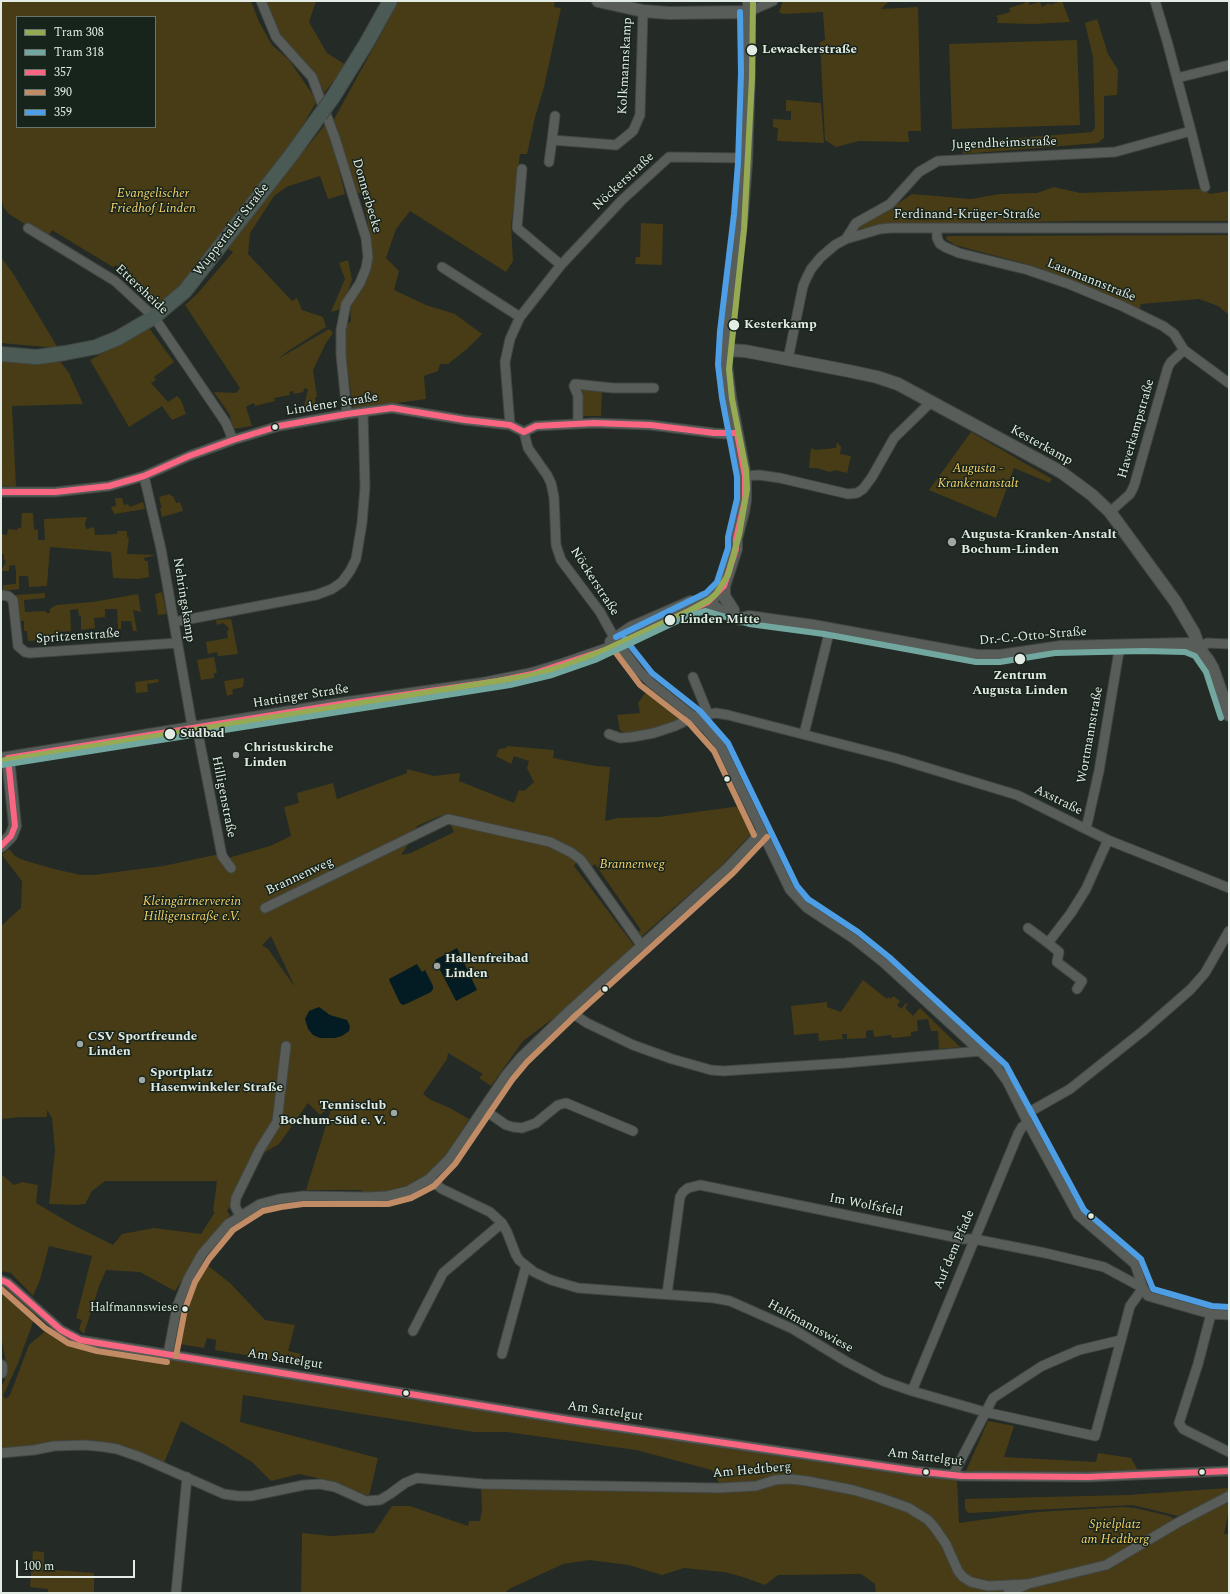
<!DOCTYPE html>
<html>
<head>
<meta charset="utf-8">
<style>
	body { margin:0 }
	#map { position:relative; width:1230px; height:1594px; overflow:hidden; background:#242a25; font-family:Spectral,serif }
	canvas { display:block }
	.frame { position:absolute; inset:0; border:2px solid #e3ebe5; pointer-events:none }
	.legend { position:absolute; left:16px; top:16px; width:140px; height:112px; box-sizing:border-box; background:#17241b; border:1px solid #69746c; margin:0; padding:5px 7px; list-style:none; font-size:12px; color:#e3ebe5 }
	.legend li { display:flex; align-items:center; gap:8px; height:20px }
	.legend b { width:20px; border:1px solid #69746c }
	.scale { position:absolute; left:16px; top:1560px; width:119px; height:18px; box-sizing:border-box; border:2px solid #e3ebe5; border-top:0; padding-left:5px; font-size:12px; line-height:14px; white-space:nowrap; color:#e3ebe5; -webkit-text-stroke:3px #17241b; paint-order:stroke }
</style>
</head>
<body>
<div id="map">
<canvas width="1230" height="1594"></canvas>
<div class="frame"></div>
<ul class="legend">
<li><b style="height:5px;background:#95aa53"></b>Tram 308</li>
<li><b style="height:5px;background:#72a7a0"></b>Tram 318</li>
<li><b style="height:5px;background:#fa6682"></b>357</li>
<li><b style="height:5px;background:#c18c65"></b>390</li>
<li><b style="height:5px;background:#4d9ee5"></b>359</li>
</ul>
<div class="scale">100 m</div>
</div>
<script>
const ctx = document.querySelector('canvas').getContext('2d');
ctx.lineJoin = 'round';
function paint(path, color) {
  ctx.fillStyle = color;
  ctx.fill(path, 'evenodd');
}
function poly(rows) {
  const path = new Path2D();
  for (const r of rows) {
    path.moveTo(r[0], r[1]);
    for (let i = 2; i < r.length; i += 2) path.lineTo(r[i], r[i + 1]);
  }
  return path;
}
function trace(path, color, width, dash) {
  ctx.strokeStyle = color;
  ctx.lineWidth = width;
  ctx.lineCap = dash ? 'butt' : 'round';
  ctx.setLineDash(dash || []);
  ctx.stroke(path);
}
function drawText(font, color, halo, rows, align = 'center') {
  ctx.font = font + ' Spectral,serif';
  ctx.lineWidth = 3;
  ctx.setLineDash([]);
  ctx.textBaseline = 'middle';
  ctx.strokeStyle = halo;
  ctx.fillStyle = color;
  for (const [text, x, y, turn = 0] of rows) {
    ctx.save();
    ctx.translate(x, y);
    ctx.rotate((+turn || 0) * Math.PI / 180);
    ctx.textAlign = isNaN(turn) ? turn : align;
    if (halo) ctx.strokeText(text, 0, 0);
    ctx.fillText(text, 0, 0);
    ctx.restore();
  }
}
paint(poly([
	[1,1,251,1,259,22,272,45,289,60,317,101,297,135,174,295,158,307,116,265,113,267,52,230,49,235,30,223,28,226,9,214,4,208,1,199],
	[17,17,155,17,155,127,17,127],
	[259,1,316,1,309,22,327,53,346,65,324,93,323,89,311,72,278,36],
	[399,1,555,1,554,7,561,8,544,87,535,117,527,154,520,154,511,226,513,261,506,272,410,211,396,229,386,258,399,271,394,290,426,305,455,314,482,334,467,349,448,364,440,364,438,371,424,376,426,399,353,409,345,347,347,324,351,321,350,307,359,285,364,262,365,245,371,239,362,193,357,193,351,171,345,166,332,123],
	[783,1,889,1,881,9,918,7,921,131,908,131,909,142,859,141,836,147,825,140,820,42,825,40,823,12,783,14,779,12],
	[1025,1,1028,1,1030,5,1040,2,1042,7,1049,3,1050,5,1062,1,1070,22,1033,24,997,23,998,18,996,16,1010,12,1009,8,1025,3],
	[1097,19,1108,54,1118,70,1117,95,1104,96,1104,138,1098,143,963,154,963,147,973,146,971,142,1092,132,1095,128,1093,57,1085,23],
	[1077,40,1080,125,952,129,949,44],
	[786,100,821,103,824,143,777,141,778,128,773,127,773,119,791,120,791,111,786,111],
	[327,122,345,194,328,199,320,176,286,187,274,196,250,233,248,254,292,301,297,298,302,310,323,317,326,327,288,351,278,359,329,329,333,333,326,343,313,370,317,397,315,397,316,409,303,411,308,389,305,388,303,392,294,394,293,391,289,392,290,395,274,398,275,401,255,406,254,403,249,405,246,407,252,426,233,429,230,415,214,392,236,393,240,388,185,305,198,293,233,252,227,248],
	[1054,187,1080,193,1201,189,1210,194,1229,191,1229,221,1080,221,892,224,858,229,858,226,886,212,912,194,971,199,1000,194,1037,193],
	[641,223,663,224,662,265,635,264,636,257,640,257],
	[1229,235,1229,315,1218,306,1199,299,1141,304,1139,310,1081,284,1034,266,955,245,946,239,947,236],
	[1,257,14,275,58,348,1,343],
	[348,260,352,280,341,309,331,312,345,279,339,263],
	[149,328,174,362,154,377,156,380,151,383,168,402,177,396,181,400,186,414,172,420,162,406,129,427,90,360],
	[1,361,60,361,69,373,83,404,12,406,16,487,1,486],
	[582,386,602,389,601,416,582,416,579,390],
	[971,432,1052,479,1050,483,1014,468,996,518,929,490],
	[837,442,841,447,840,454,851,456,847,473,835,470,830,472,816,468,809,468,811,448,815,450,836,448],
	[170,494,171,496,173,496,176,503,180,502,183,511,162,517,160,508,162,508,159,497],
	[115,498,122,498,124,505,128,504,130,507,143,502,145,509,114,514,111,507,116,506],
	[22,513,33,513,34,529,38,530,38,540,45,540,44,519,87,517,85,523,86,529,94,527,95,535,117,534,117,531,127,531,127,537,129,537,127,554,156,555,144,558,145,561,147,561,148,562,149,577,138,579,113,578,111,552,50,547,47,586,29,587,28,576,19,576,19,589,3,591,3,585,16,584,16,571,15,565,9,566,9,571,1,571,6,561,4,560,4,554,1,554,1,534,7,535,8,529,17,530,18,528,21,528],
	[162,592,167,614,158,615,155,594],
	[45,593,45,598,24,600,25,612,46,611,46,613,50,613,50,609,56,605,93,602,138,594,141,612,133,610,137,631,133,631,131,621,121,621,121,629,118,629,117,609,105,609,105,617,94,618,95,628,81,630,81,616,79,616,78,609,70,610,71,631,58,632,57,636,44,637,44,640,28,641,27,631,24,631,24,621,19,621,16,595],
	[231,619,238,654,218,656,217,652,208,654,206,642,228,638,227,631,229,630,228,627,223,623,217,625,216,620],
	[214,657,217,673,214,673,214,678,201,680,197,660],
	[244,678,243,687,234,689,232,690,233,694,227,696,224,681],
	[158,679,159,682,147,684,148,692,136,693,135,682],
	[646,692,680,715,680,718,678,721,650,731,625,734,620,730,617,715,640,713,638,703],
	[507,746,554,750,553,758,596,766,610,767,605,821,618,818,659,817,741,806,751,827,750,835,721,866,641,937,636,933,641,930,597,867,595,864,590,868,580,857,574,866,636,948,567,1008,523,1041,491,1086,479,1078,483,1074,448,1053,447,1059,423,1094,431,1100,450,1108,469,1119,446,1155,425,1176,410,1185,383,1192,361,1192,362,1190,306,1190,331,1109,329,1108,320,1115,308,1103,279,1144,262,1154,227,1211,230,1215,200,1250,175,1291,140,1272,106,1270,99,1286,84,1334,79,1329,82,1320,76,1318,92,1256,49,1246,40,1280,33,1296,11,1273,1,1271,1,1174,14,1185,22,1182,38,1185,36,1203,75,1226,113,1245,122,1234,154,1228,201,1234,215,1212,213,1211,217,1181,105,1181,92,1191,85,1204,76,1205,49,1204,55,1151,52,1118,47,1110,47,1117,20,1117,1,1119,1,926,21,908,22,881,2,855,9,849,14,855,20,859,54,869,81,875,94,875,163,866,220,854,228,858,270,846,291,836,284,807,299,803,297,793,333,783,337,799,407,773,407,769,434,776,460,773,459,781,514,803,519,790,524,791,534,782,527,768,529,761,514,756,511,764,496,756,499,749,507,748],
	[446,815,454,832,411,853,401,855,411,840,417,826,440,816],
	[271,936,295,987,268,949,262,945],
	[863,980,887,999,889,997,891,999,893,996,900,1001,897,1005,901,1009,906,1003,908,1004,905,1008,913,1016,920,1008,960,1047,939,1049,938,1031,931,1031,928,1019,917,1020,918,1031,911,1032,911,1036,903,1037,892,1038,891,1035,874,1037,873,1030,866,1031,866,1038,847,1039,847,1034,842,1034,843,1039,819,1041,818,1033,794,1035,791,1006,827,1002,827,1007,841,1012],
	[206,1264,230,1283,265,1320,295,1325,288,1351,302,1354,300,1364,215,1350,216,1340,207,1338,204,1348,180,1344,190,1293],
	[1,1286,9,1288,36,1314,18,1363,3,1396,6,1399,10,1395,29,1345,49,1328,66,1338,82,1345,121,1352,375,1392,957,1480,959,1523,1038,1512,1122,1507,1135,1508,1169,1516,1178,1521,1229,1497,1229,1509,1224,1534,1229,1534,1229,1593,876,1593,875,1584,861,1574,778,1575,765,1585,743,1577,724,1572,684,1568,662,1575,629,1565,589,1560,563,1564,509,1589,505,1593,301,1593,302,1533,331,1536,374,1533,392,1506,410,1506,468,1526,469,1521,480,1521,482,1510,481,1487,701,1490,719,1483,712,1470,636,1450,507,1432,474,1432,243,1395,240,1422,378,1458,369,1496,331,1481,299,1474,271,1481,252,1462,223,1444,181,1421,164,1463,108,1443,1,1450,1,1387,5,1380,6,1363,1,1335],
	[988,1421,1014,1426,1004,1457,1096,1462,1098,1453,1131,1458,1140,1474,965,1473],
	[1229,1488,1229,1493,1178,1516,1133,1505,968,1513,965,1509,965,1499,1127,1495],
	[33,1551,44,1552,44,1569,94,1573,94,1593,48,1593,48,1589,30,1587]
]), '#483c16');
paint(poly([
	[457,948,477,990,456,1001,435,960],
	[417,964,422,972,425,970,433,986,433,989,431,992,406,1004,403,1005,400,1003,390,982,389,979],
	[319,1007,330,1015,347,1020,350,1026,349,1031,342,1036,335,1038,320,1038,313,1035,308,1029,305,1019,309,1011]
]), '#031c23');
const street = poly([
	[261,1,276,37,312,77,335,138,366,238,368,257,366,268,360,283,346,304,341,330,341,355,347,414],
	[748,12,773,1],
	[1177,78,1229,65],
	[1191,131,1205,187],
	[552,140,555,116],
	[549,162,552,140,616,145,633,131,640,115,643,11],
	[522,169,517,228,561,265],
	[28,228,115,281,154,317,226,423,233,440],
	[937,228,937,238,940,244,945,247,959,253,1028,270,1069,284,1122,306,1163,326,1174,334,1184,350,1229,383],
	[846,239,856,223,890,204,919,172,938,161,1115,152,1191,131,1167,41,1155,1],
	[442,267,520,317],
	[788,359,803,286,806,279,811,269,821,257,835,245,846,239,880,229,891,228,1229,228],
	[578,423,578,396,574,386,575,384,613,388,654,388],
	[510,425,505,362,510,339,520,317,561,265,622,200,669,157,747,158],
	[524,432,528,448,547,475,551,483,554,497,556,545,561,560,600,612,615,639,639,671,651,683,694,717,706,729,721,747,790,890,807,908,854,939,884,963,996,1066,1007,1081,1028,1123,1078,1215,1135,1264,1143,1288,1148,1296,1193,1309,1211,1314,1229,1315],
	[524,432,536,426,594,423,650,425,714,433,726,434,737,433],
	[144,476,161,549,191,720,199,738,222,856,231,868],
	[745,476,759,475,780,478,848,494,857,493,863,489,872,477,894,438,931,402],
	[1,492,55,492,109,486,144,476,189,456,233,440,279,426,347,414,392,408,465,420,510,425,524,432],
	[1110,512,1130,494,1134,486,1168,367,1171,362,1184,350],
	[1,595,8,596,13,600,18,646,25,652,30,653,177,643],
	[174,622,316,595,332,589,342,582,350,571,356,559,362,523,365,487,363,413],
	[1200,650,1207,643,1229,644],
	[693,677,708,714],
	[609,734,620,738,632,737,654,733,675,726,694,717,716,713,728,715,895,758,1017,795,1108,840,1229,888],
	[804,734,830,629],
	[1086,829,1099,771,1120,645],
	[265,908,448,819,550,842,572,853,581,860,642,946],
	[1028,928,1048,943,1071,913,1086,889,1108,840],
	[1048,943,1059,952,1057,962,1082,981,1077,989],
	[569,1011,587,1023,633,1045,672,1059,711,1070,723,1071,845,1063,981,1051],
	[483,1109,506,1125,513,1127,522,1128,536,1123,558,1105,566,1103,633,1131],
	[1024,1115,1070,1089,1143,1031,1191,989,1205,973,1229,931],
	[429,1179,442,1189,490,1212,502,1223,507,1232,516,1255,519,1260,534,1272,551,1280,578,1288,714,1298,730,1301,793,1329,847,1362,883,1381,912,1391,985,1412,1095,1436,1121,1340],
	[240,1216,235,1206,236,1198,260,1149,277,1122,286,1046],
	[1,1280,8,1283,61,1330,80,1340,569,1420,915,1471,962,1476,1088,1477,1229,1471],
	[667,1294,680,1197,683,1192,688,1188,700,1185,944,1235,963,1239,974,1239,1045,1253,1104,1267,1143,1288,1130,1306,1121,1340,1079,1350,1042,1366,993,1398,953,1475],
	[1211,1314,1198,1364,1179,1423,1183,1429,1229,1452],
	[413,1331,443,1273,502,1223],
	[168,1354,177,1307,188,1279,202,1254,228,1224,260,1204,279,1199,303,1196,368,1197,387,1196,408,1191,429,1179,449,1159,506,1075,521,1057,569,1011,728,867,761,832],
	[502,1354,526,1266],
	[912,1391,1018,1134,1022,1127,1028,1123],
	[1,1453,34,1450,54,1446,85,1445,105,1447,117,1449,140,1457,224,1494,238,1496,251,1496,304,1485,320,1484,335,1487,366,1501,380,1500,390,1494,405,1483,417,1478,483,1484,719,1488,756,1486,775,1480,790,1479,807,1481,853,1490,881,1498,909,1508,928,1520,935,1528,946,1544,958,1571,963,1577,971,1582,988,1586,1028,1584],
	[176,1593,187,1477],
	[1008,1593,1028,1584,1106,1565,1179,1522,1229,1496]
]);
const secondary = poly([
	[598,1,643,11,669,13,748,12],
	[727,350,745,351,849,371,877,377,898,384,1061,472,1092,495,1110,512,1175,601,1194,633,1200,650],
	[732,545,736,539,743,512,745,500,745,476,730,397,726,365,728,332,742,215,746,163,749,73,749,1],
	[724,586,724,596,733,610],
	[703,598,718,610,740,619,749,617,813,626,977,656,1000,656,1061,647,1187,644,1200,650,1208,660,1213,669,1229,715],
	[611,642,631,628,691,602],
	[1,759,334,705,482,684,532,674,562,665,611,648,708,602,715,596,724,586,736,549,736,539],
	[1,846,11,836,15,826,8,758],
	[1,1366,1,1372]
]);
const primary = poly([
	[333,97,366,44,390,1],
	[1,354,37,357,65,353,96,347,118,338,154,317,185,291,292,154,320,115]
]);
trace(street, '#404642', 11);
trace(secondary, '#404642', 14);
trace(primary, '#404642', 16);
trace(street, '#585d59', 9);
trace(secondary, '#585d59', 12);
trace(primary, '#4c5a56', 14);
const primaryBridge = poly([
	[320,115,333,97]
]);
trace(primaryBridge, '#404642', 16, []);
trace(primaryBridge, '#4c5a56', 14);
trace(poly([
	[524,432,536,426,594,423,650,425,714,433,737,433],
	[1,492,55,492,109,486,144,476,189,456,233,440,279,426,347,414,392,408,465,420,510,425,524,432],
	[8,758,334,705,498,681,532,674,611,648,708,602,724,586,736,549,736,539,745,500,745,476,737,433],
	[1,846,11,836,15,826,8,758],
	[1,1280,8,1283,61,1330,80,1340,569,1420,915,1471,962,1476,1088,1477,1229,1471]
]), '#fa6682', 6);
trace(poly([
	[613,649,640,685,689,723,714,751,754,835],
	[1,1289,45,1328,68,1343,97,1351,167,1362],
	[176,1356,185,1309,195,1282,209,1259,233,1230,263,1211,281,1207,303,1204,388,1204,411,1198,434,1186,455,1164,512,1080,527,1062,574,1017,733,873,767,837]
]), '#c18c65', 6);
trace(poly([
	[616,637,706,593,717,582,728,548,728,537,737,499,737,477,722,398,718,365,720,331,734,214,738,163,741,73,740,12],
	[625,639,652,673,700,711,728,743,797,886,808,899,858,932,889,957,1006,1065,1084,1210,1141,1259,1153,1289,1212,1306,1229,1307]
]), '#4d9ee5', 6);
trace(poly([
	[1,761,529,676,561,667,605,650,689,611,709,600,716,594,728,575,739,535,747,489,746,470,732,399,729,369,744,229,752,78,753,1]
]), '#95aa53', 6);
trace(poly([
	[2,765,510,685,552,675,595,660,690,615,706,611,749,624,824,634,976,662,1000,662,1055,653,1144,651,1185,652,1195,656,1206,672,1221,718]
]), '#72a7a0', 6);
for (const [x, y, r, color] of [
	[752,50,6,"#e3ebe5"],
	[734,325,6,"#e3ebe5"],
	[275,427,3.5,"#e3ebe5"],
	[952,542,5,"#a0a7a2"],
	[670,620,6,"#e3ebe5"],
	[1020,659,6,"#e3ebe5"],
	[170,734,6,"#e3ebe5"],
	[236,755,4,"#a0a7a2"],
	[727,779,3.5,"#e3ebe5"],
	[437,966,4,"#a0a7a2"],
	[605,989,3.5,"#e3ebe5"],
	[80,1044,4,"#a0a7a2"],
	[142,1080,4,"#a0a7a2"],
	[394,1113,4,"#a0a7a2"],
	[1091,1216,3.5,"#e3ebe5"],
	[185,1309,3.5,"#e3ebe5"],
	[406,1393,3.5,"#e3ebe5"],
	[926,1472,3.5,"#e3ebe5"],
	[1202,1472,3.5,"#e3ebe5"]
]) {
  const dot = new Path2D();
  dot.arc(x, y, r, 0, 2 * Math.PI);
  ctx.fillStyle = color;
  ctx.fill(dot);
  trace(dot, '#17241b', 1.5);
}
drawText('12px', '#e3ebe5', '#17241b', [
	["Halfmannswiese",178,1309]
], 'right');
drawText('bold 13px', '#e3ebe5', '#17241b', [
	["Lewackerstraße",762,50],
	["Kesterkamp",744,325],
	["Linden Mitte",680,620],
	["Zentrum",1020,676,"center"],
	["Augusta Linden",1020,691,"center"],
	["Südbad",180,734]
], 'left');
drawText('13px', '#e3ebe5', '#17241b', [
	["Kolkmannskamp",626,66,-87],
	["Jugendheimstraße",1004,144,-2],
	["Nöckerstraße",624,182,-43],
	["Donnerbecke",366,196,74],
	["Ferdinand-Krüger-Straße",967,215],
	["Wuppertaler Straße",232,230,-52],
	["Laarmannstraße",1091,281,22],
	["Ettersheide",141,290,43],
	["Lindener Straße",332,405,-9],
	["Haverkampstraße",1137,429,-74],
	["Kesterkamp",1041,446,29],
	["Nöckerstraße",594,582,57],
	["Nehringskamp",183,600,81],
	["Spritzenstraße",78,637,-4],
	["Dr.-C.-Otto-Straße",1033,637,-5],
	["Hattinger Straße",301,697,-9],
	["Wortmannstraße",1091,735,-80],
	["Hilligenstraße",223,797,79],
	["Axstraße",1058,801,26],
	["Brannenweg",300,877,-25],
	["Im Wolfsfeld",866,1206,11],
	["Auf dem Pfade",955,1250,-67],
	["Halfmannswiese",810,1327,29],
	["Am Sattelgut",285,1360,9],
	["Am Sattelgut",605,1412,8],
	["Am Sattelgut",925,1458,7],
	["Am Hedtberg",752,1471,-5]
]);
drawText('italic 13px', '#f6d069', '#17241b', [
	["Evangelischer",153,194],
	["Friedhof Linden",153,209],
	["Augusta -",978,469],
	["Krankenanstalt",978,484],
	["Brannenweg",632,865],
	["Kleingärtnerverein",192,902],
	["Hilligenstraße e.V.",192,917],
	["Spielplatz",1115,1525],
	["am Hedtberg",1115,1540]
]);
drawText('bold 13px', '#e3ebe5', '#17241b', [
	["Augusta-Kranken-Anstalt",961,535],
	["Bochum-Linden",961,550],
	["Christuskirche",244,748],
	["Linden",244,763],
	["Hallenfreibad",445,959],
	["Linden",445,974],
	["CSV Sportfreunde",88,1037],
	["Linden",88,1052],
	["Sportplatz",150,1073],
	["Hasenwinkeler Straße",150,1088],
	["Tennisclub",386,1106,"right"],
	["Bochum-Süd e. V.",386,1121,"right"]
], 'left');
</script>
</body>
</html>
